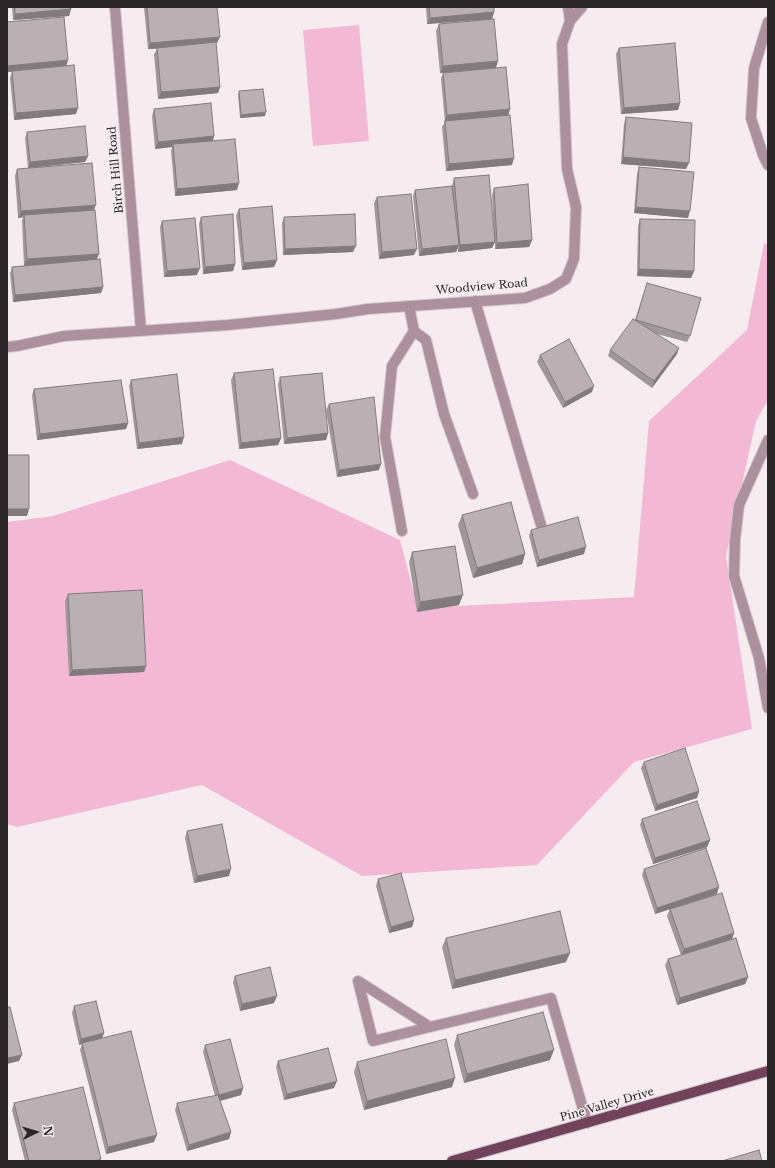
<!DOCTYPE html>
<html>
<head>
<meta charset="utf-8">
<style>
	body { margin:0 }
	#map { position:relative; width:775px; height:1168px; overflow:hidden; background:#f6ecf0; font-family:"Libre Baskerville",serif }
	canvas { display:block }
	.frame { position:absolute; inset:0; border:8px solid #2a2628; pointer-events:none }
	.north { position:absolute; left:16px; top:1112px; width:40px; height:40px; -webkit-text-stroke:3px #f6ecf0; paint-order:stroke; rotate:85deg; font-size:11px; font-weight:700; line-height:16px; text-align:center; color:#2a2628 }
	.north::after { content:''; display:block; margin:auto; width:14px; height:18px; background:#2a2628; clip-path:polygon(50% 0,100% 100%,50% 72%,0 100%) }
</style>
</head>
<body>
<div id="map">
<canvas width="775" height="1168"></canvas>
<div class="frame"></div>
<div class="north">N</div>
</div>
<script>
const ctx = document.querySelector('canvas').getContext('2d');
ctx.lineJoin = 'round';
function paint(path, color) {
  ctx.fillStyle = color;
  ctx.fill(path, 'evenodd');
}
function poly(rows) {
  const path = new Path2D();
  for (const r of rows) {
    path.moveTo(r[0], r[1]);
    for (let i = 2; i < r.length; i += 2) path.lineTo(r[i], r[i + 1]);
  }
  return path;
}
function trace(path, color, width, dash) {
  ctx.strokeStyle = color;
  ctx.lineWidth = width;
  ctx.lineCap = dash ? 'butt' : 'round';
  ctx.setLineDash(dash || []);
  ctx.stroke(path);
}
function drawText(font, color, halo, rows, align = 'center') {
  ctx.font = font + ' "Libre Baskerville",serif';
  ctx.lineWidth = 3;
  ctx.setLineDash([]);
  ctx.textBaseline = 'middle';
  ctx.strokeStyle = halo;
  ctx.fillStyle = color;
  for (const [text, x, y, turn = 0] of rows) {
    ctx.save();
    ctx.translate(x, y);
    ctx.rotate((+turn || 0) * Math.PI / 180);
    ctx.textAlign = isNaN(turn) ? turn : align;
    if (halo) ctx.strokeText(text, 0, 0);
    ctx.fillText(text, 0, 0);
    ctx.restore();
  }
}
paint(poly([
	[359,25,369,141,313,146,303,30],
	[764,243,768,245,768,400,756,421,726,556,752,729,634,762,537,865,362,876,202,785,17,827,7,824,7,522,53,516,230,460,400,540,418,608,634,597,649,421,747,330]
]), '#f3b8d3');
const minor = poly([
	[115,7,141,331],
	[568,7,570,21],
	[768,22,754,68,751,118,763,155,768,165],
	[475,301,541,525],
	[409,306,414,331,426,340,444,414,473,494],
	[7,347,17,346,64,336,228,325,336,314,368,309,525,298,550,289,566,279,574,259,576,207,567,169,562,44,570,21,582,7],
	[768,440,739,505,735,540,734,576,759,658,768,708],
	[402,531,385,437,392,366,414,331],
	[430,1027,358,981,373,1041,430,1027,551,998,587,1123]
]);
const major = poly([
	[452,1161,768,1071]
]);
trace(minor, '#d1c8cc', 12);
trace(major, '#d1c8cc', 12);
trace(minor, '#ac909c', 10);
trace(major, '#714259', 10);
paint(poly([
	[12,7,71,7,71,9,69,16,13,20],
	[144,7,217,7,217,43,216,43,220,87,218,93,158,99,154,54,157,49,148,49],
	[426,7,494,7,494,12,492,19,427,24],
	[7,22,66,66,76,114,14,120,10,78,12,72,7,72],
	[439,24,496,68,440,73,436,31],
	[619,48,680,103,678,110,621,114,616,54],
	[443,73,510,109,508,115,512,165,446,171,442,127,445,122,441,79],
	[239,91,265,116,240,118,238,95],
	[154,109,214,136,213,141,237,190,175,196,171,151,172,147,155,149,152,116],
	[626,117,686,169,621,164,624,124],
	[27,132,88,156,85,162,28,168,25,138],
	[639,167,688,218,634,213,637,174],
	[17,169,94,210,97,259,103,287,101,293,13,302,10,274,12,267,44,264,24,266,22,221,23,217,18,218,15,176],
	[454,178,494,233,492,195,494,188,532,240,529,247,495,249,495,242,492,248,458,252,458,248,456,252,419,256,413,196,415,190,452,186],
	[377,197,414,255,379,259,374,203],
	[239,209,277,260,274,267,242,270,236,215],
	[201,217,235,264,233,271,203,274,199,224],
	[284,217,353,252,283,255,282,223],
	[640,219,694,271,691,278,637,276,638,226],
	[162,221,197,275,164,277,160,227],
	[647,283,690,336,687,342,657,334,677,354,652,388,608,356,610,350,635,320],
	[540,355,592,392,563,408,537,362],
	[234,373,281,438,278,445,239,449,231,380],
	[280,377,328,433,326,440,284,444,278,384],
	[131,380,182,444,137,449,129,386],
	[34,389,128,423,126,429,37,440,32,395],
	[329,404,379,470,337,477,326,410],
	[462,515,525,554,522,564,473,578,458,525],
	[531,530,584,554,537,567,529,536],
	[412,552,459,605,417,612,409,562],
	[68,594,146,666,144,672,69,676,65,601],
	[644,762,699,791,697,798,655,811,641,768],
	[642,819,710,840,707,847,653,864,640,825],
	[187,831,229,876,194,883,185,838],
	[644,869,717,894,678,907,734,933,732,939,748,977,745,984,677,1005,665,965,668,959,681,955,667,916,670,909,655,914,642,875],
	[378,879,414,920,412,927,389,933,376,886],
	[446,938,566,962,452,989,442,947],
	[235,976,274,1003,240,1011,233,982],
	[74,1006,104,1033,102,1038,154,1142,106,1154,80,1050,82,1044,79,1045,72,1013],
	[457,1035,550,1060,464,1083,454,1045],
	[205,1045,243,1088,241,1095,220,1101,231,1132,229,1139,187,1151,175,1110,177,1103,215,1096,203,1052],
	[278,1061,334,1088,284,1100,276,1067],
	[357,1062,452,1087,364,1110,354,1072],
	[14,1103,101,1161,25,1161,12,1110]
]), '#a0979b');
paint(poly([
	[71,9,69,16,13,20,15,14],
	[494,12,492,19,427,24,430,18],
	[220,37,217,43,148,49,150,43],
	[68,60,66,67,7,72,7,66],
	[498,61,496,68,440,73,443,66],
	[220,87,218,93,158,99,161,92],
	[680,103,678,110,621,114,624,108],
	[78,108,76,114,14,120,16,113],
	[510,109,508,116,444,122,447,115],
	[266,112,265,116,240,118,241,115],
	[214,136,212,143,173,144,172,147,155,149,158,142],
	[88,156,85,162,28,168,30,162],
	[623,157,689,163,686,169,621,164],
	[514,158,512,165,446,171,449,164],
	[239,183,237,190,175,196,177,189],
	[96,205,93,212,24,215,23,217,18,218,21,211],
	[636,207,690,211,688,218,634,213],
	[532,240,529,247,495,249,497,243],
	[495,242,492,248,458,252,460,245],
	[459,245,456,252,419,256,422,249],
	[356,246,353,252,283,255,285,249],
	[417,249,414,255,379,259,382,252],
	[99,254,96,261,24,266,27,259],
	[277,260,274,267,242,270,244,263],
	[235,264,233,271,203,274,205,267],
	[200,268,197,275,164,277,167,271],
	[639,269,694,271,691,278,637,276],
	[103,287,101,293,13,302,15,295],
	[679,348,677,354,652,388,654,381],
	[594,386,592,392,563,408,565,402],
	[128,423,126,429,37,440,40,434],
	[328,433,326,440,284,444,287,438],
	[184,437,182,444,137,449,139,443],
	[281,438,278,445,239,449,241,443],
	[381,464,379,470,337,477,339,470],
	[7,509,29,509,27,516,7,516],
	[586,547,584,554,537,567,539,560],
	[525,554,522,564,473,578,477,568],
	[463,595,459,605,417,612,420,602],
	[146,666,144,672,69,676,72,670],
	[699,791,697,798,655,811,657,805],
	[710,840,707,847,653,864,655,858],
	[231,869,229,876,194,883,197,876],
	[719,887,717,894,655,914,657,908],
	[414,920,412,927,389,933,391,927],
	[734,933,732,939,681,955,684,949],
	[570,953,566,962,452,989,455,980],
	[748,977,745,984,677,1005,680,998],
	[277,996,274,1003,240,1011,242,1004],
	[104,1033,101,1040,82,1043,82,1044,79,1045,81,1039],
	[554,1050,550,1060,464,1083,467,1074],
	[22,1055,19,1061,7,1064,7,1058],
	[455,1078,452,1087,364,1110,367,1101],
	[337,1081,334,1088,284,1100,287,1094],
	[243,1088,241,1095,216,1102,219,1095],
	[231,1132,229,1139,187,1151,189,1145],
	[157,1135,154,1142,106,1154,108,1147]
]), '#827b7e');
const building = poly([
	[15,7,71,7,71,9,15,14,15,7],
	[147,7,217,7,220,37,150,43,147,7],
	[429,7,494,7,494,12,430,18,429,7],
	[64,17,68,60,7,66,7,22,64,17],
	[494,19,498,61,443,66,439,24,494,19],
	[216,42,220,87,161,92,157,48,216,42],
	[675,43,680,103,624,108,619,48,675,43],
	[74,65,78,108,16,113,12,71,74,65],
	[506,67,510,109,447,115,443,73,506,67],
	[263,89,266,112,241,115,239,91,263,89],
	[211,103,214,136,158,142,154,109,211,103],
	[510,115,514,158,449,164,445,121,510,115],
	[626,117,692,123,689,163,623,157,626,117],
	[85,126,88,156,30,162,27,132,85,126],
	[235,139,239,183,177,189,173,144,235,139],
	[92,163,96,205,21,211,17,169,92,163],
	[639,167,694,172,690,211,636,207,639,167],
	[489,175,495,242,460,245,454,178,489,175],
	[528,184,532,240,497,243,494,188,528,184],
	[452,186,459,245,422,249,415,190,452,186],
	[411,194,417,249,382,252,377,197,411,194],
	[272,206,277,260,244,263,239,209,272,206],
	[95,210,99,254,27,259,24,215,95,210],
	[233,214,235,264,205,267,201,217,233,214],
	[355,214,356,246,285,249,284,217,355,214],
	[195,218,200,268,167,271,162,221,195,218],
	[640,219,695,220,694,271,639,269,640,219],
	[100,259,103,287,15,295,12,267,100,259],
	[647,283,701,298,690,336,636,320,647,283],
	[633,319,679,348,654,381,610,350,633,319],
	[569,339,594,386,565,402,540,355,569,339],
	[273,369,281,438,241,443,234,373,273,369],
	[322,373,328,433,287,438,280,377,322,373],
	[177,374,184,437,139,443,131,380,177,374],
	[121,380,128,423,40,434,34,389,121,380],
	[374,397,381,464,339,470,329,404,374,397],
	[7,455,29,455,29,509,7,509,7,455],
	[511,502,525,554,477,568,462,515,511,502],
	[578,517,586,547,539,560,531,530,578,517],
	[455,546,463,595,420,602,412,552,455,546],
	[142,590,146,666,72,670,68,594,142,590],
	[685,748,699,791,657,805,644,762,685,748],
	[697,801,710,840,655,858,642,819,697,801],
	[222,824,231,869,197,876,187,831,222,824],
	[706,848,719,887,657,908,644,869,706,848],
	[401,873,414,920,391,927,378,879,401,873],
	[722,893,734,933,684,949,670,909,722,893],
	[560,911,570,953,455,980,446,938,560,911],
	[736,938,748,977,680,998,668,959,736,938],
	[270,967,277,996,242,1004,235,976,270,967],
	[96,1001,104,1033,81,1039,74,1006,96,1001],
	[7,1007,10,1007,22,1055,7,1058,7,1007],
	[543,1012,554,1050,467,1074,457,1035,543,1012],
	[131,1031,157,1135,108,1147,82,1043,131,1031],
	[230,1039,243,1088,219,1095,205,1045,230,1039],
	[446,1039,455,1078,367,1101,357,1062,446,1039],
	[328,1048,337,1081,287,1094,278,1061,328,1048],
	[83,1087,101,1159,95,1161,29,1161,14,1103,83,1087],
	[218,1095,231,1132,189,1145,177,1103,218,1095],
	[759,1150,762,1161,722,1161,759,1150]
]);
paint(building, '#bab0b4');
trace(building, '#827b7e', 1);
drawText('11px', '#2a2628', '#f6ecf0', [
	["Birch Hill Road",116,170,-95],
	["Woodview Road",482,287,-5],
	["Pine Valley Drive",607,1105,-16]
]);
</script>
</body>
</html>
